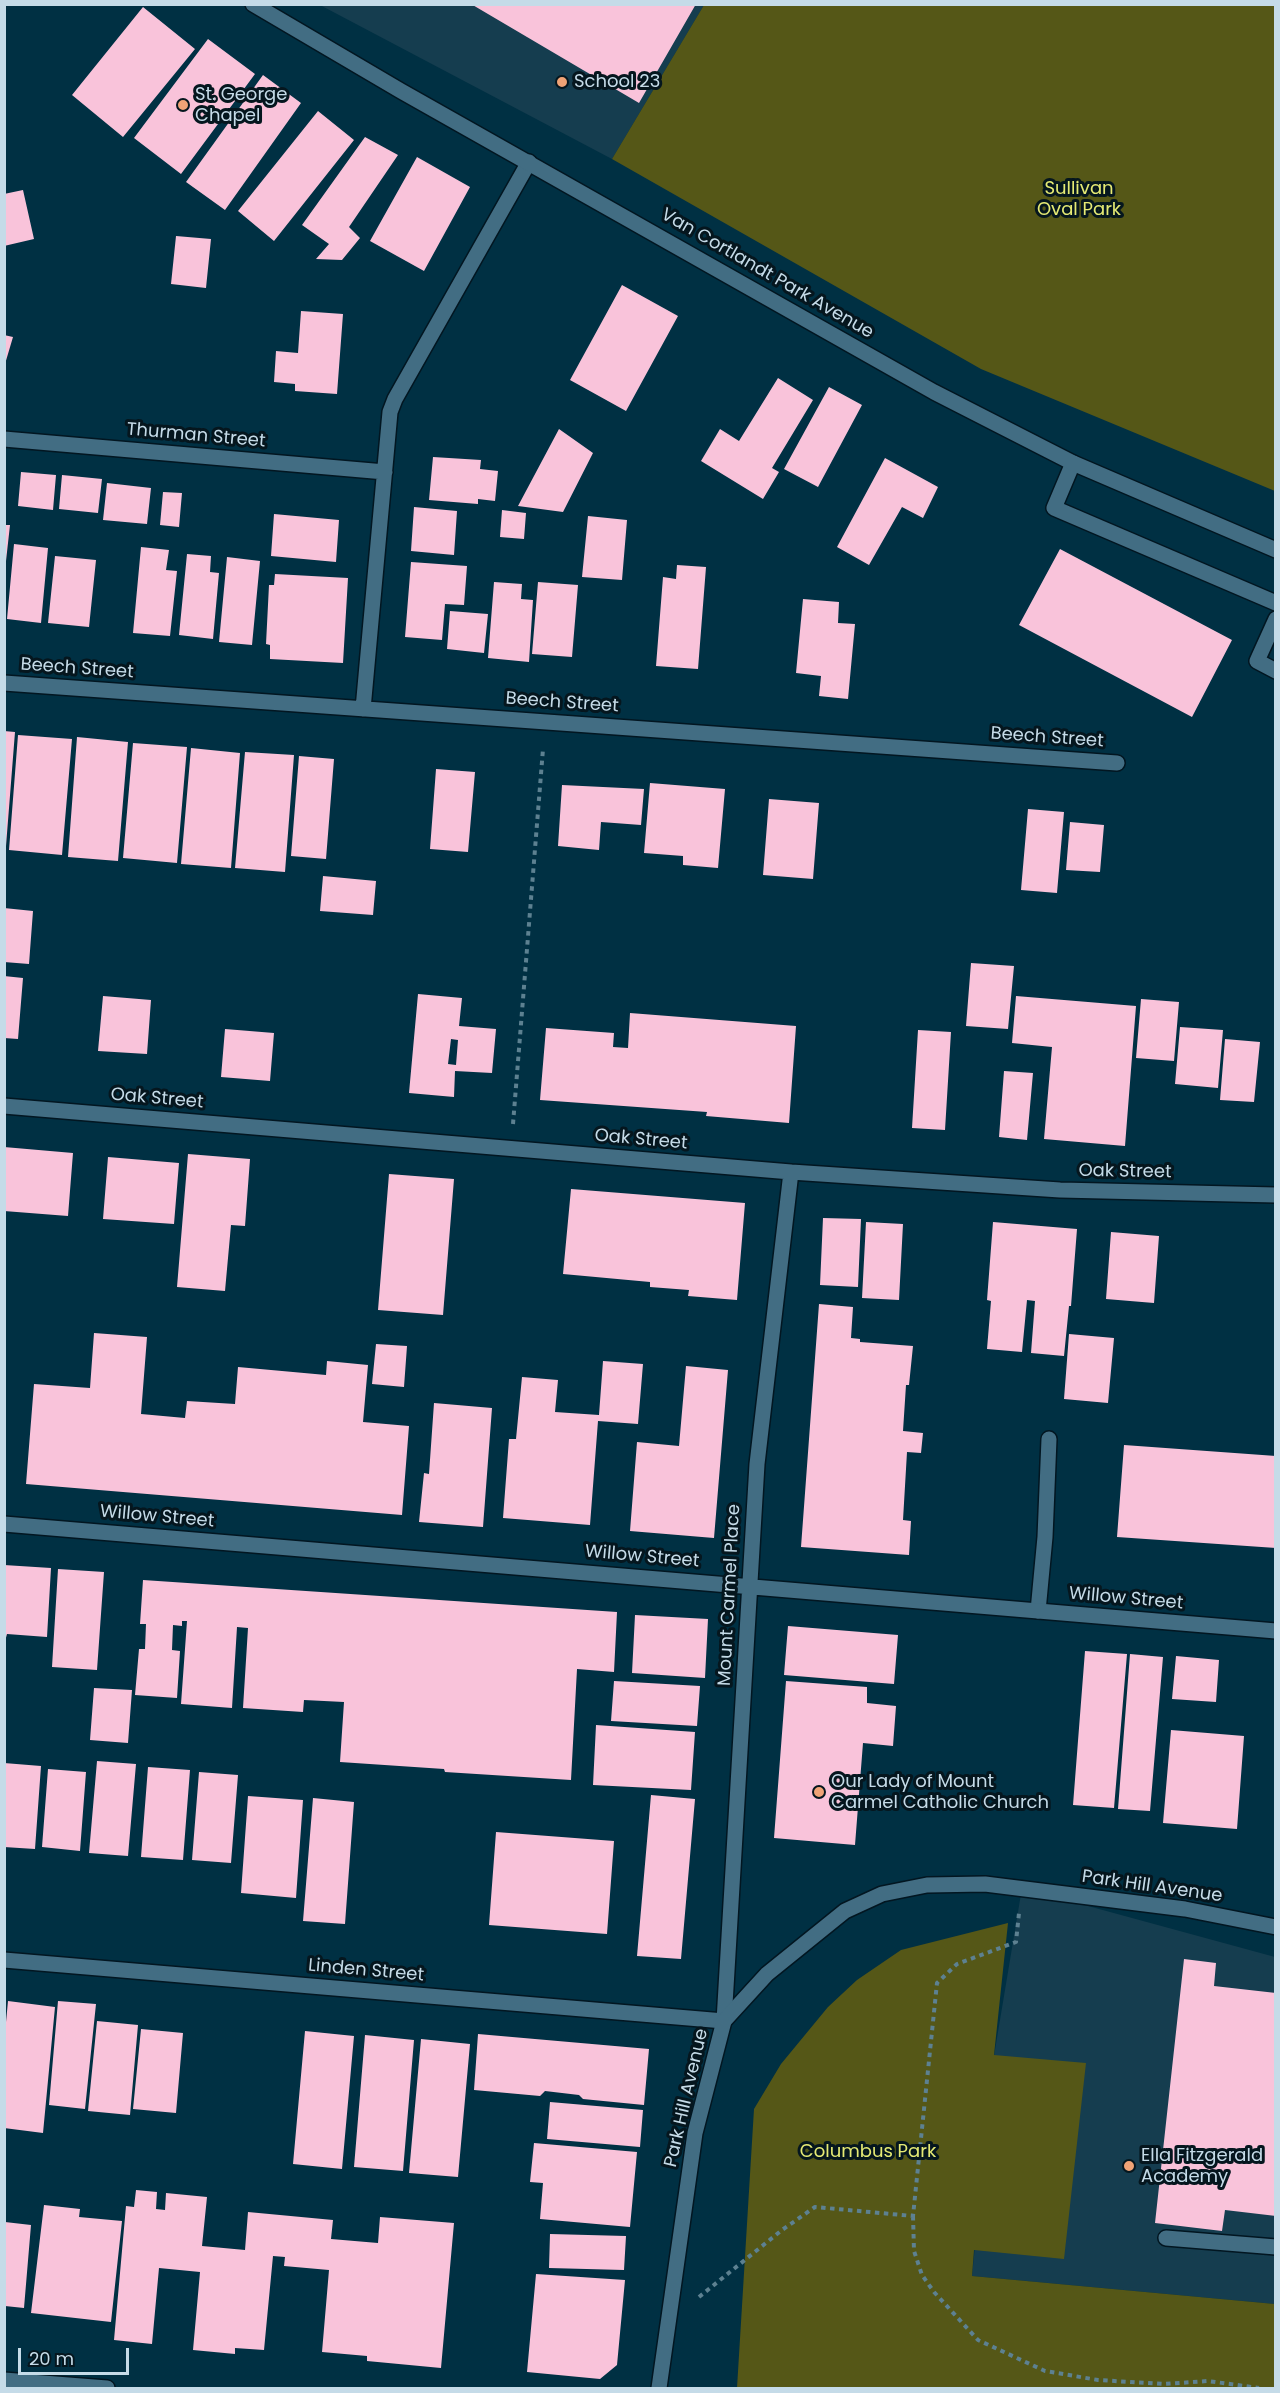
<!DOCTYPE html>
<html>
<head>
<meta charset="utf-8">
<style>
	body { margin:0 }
	#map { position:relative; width:1280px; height:2393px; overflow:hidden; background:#003043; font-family:Poppins,sans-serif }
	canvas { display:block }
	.frame { position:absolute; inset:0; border:6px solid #c5dbe8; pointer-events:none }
	.scale { position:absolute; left:18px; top:2348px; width:111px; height:27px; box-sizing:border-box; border:3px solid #c5dbe8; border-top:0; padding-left:8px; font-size:18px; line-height:21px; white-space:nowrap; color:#c5dbe8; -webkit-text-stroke:4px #05161e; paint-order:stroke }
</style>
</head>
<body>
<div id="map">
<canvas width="1280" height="2393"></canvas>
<div class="frame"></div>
<div class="scale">20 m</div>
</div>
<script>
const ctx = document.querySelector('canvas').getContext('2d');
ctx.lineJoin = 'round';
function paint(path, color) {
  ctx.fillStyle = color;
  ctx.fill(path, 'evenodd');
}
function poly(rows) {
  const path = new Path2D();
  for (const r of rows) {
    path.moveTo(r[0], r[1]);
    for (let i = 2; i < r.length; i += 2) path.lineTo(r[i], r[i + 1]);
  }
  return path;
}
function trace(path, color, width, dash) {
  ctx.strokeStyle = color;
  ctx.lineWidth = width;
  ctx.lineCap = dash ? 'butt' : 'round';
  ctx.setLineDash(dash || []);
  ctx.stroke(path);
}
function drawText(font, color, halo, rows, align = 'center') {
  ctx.font = font + ' Poppins,sans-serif';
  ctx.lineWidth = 6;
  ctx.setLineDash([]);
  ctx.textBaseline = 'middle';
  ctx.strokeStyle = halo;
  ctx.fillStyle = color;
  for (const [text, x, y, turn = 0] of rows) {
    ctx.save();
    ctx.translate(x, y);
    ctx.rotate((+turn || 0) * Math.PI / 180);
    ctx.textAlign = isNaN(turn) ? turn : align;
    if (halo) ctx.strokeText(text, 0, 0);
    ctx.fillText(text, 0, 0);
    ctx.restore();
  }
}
paint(poly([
	[320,5,704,5,612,159],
	[1022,1888,1275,1957,1275,2304,972,2276,994,2056]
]), '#153d4f');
paint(poly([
	[704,5,1275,5,1275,491,981,369,612,159],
	[1008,1923,994,2055,1086,2063,1064,2259,974,2250,972,2276,1275,2304,1275,2388,737,2388,754,2109,781,2064,828,2007,857,1980,901,1950]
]), '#555717');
paint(poly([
	[471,4,696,4,639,103],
	[143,7,195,49,123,137,72,95],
	[208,39,255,74,181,174,134,138],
	[263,75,301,103,225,210,186,182],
	[318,111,354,140,274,241,238,211],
	[365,137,398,155,349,227,360,238,342,260,316,259,329,244,302,225],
	[417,157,470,187,424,271,370,241],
	[23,190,34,239,4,246,4,194],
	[176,236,211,239,206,288,171,284],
	[622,285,678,316,626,411,570,380],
	[301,311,343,314,337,394,295,391,295,384,274,382,276,351,298,353],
	[4,335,13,337,5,364,4,364],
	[778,378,813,400,772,468,779,472,763,499,701,461,720,429,739,441],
	[829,387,862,405,818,487,784,469],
	[559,429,593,453,563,512,518,506],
	[433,457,481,460,480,469,498,471,495,501,478,499,478,504,429,500],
	[885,458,938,487,923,518,902,507,869,565,837,547],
	[21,472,56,475,53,510,18,506],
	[62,475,102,479,98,513,59,509],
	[107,483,151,488,147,524,103,520],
	[163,492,182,493,179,527,160,525],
	[414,507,457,511,454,555,411,551],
	[502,510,526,513,524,539,500,537],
	[274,514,339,520,336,562,271,556],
	[588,516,627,520,622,580,582,577],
	[4,525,10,525,6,561,4,561],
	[14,544,48,548,41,623,7,619],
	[141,547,169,550,166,570,177,571,170,636,133,633],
	[1060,549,1232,640,1192,717,1019,625],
	[187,554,211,556,210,572,219,573,213,639,179,635],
	[55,556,96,560,89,627,48,623],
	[227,557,260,561,252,645,219,642],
	[411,562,467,566,464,605,445,604,442,640,405,637],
	[677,565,706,567,698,669,656,666,663,577,676,579],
	[275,574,348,578,343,663,270,659,270,645,266,644,269,585,274,585],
	[494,582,522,584,521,599,533,600,529,662,488,658],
	[538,582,578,585,572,657,532,654],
	[803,599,839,602,838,623,855,624,848,699,819,696,821,676,796,673],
	[450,611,488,614,484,653,447,649],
	[4,731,15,732,6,846,4,846],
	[18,735,72,739,62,855,9,850],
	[77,737,128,742,118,861,68,857],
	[133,743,187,747,177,863,123,858],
	[191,748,240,753,231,868,181,864],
	[245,752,294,755,285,872,235,868],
	[299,756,334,759,326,859,291,856],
	[436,769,475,772,468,852,430,849],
	[650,783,725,789,718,868,683,865,683,856,644,853],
	[562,785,644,789,641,825,601,822,599,850,558,846],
	[769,799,819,803,813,879,763,875],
	[1028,809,1064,812,1057,893,1021,890],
	[1070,822,1104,825,1100,872,1066,870],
	[323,876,376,881,373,915,320,911],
	[4,908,33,911,29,964,4,962],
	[971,963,1014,966,1008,1029,966,1026],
	[4,976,23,978,18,1039,4,1038],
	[418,994,462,998,459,1026,496,1029,492,1073,455,1071,454,1097,409,1093],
	[451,1039,458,1040,456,1065,448,1064],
	[103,996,151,1000,147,1054,98,1051],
	[1016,996,1136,1006,1125,1146,1044,1139,1052,1047,1012,1043],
	[1141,999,1179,1002,1174,1061,1136,1058],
	[630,1013,796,1026,789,1123,706,1116,707,1112,540,1100,546,1028,614,1033,613,1047,628,1048],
	[1180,1027,1223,1030,1218,1088,1175,1084],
	[225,1029,274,1033,270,1081,221,1077],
	[918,1030,951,1032,945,1130,912,1128],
	[1225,1039,1260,1042,1254,1102,1220,1100],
	[1004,1071,1033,1073,1027,1140,999,1137],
	[4,1147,73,1153,68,1216,4,1211],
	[188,1154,250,1159,245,1226,231,1225,225,1291,177,1287],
	[108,1157,179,1163,174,1224,103,1219],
	[389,1174,454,1179,443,1315,378,1310],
	[571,1189,745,1203,737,1300,688,1296,689,1290,650,1287,650,1282,563,1274],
	[823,1218,861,1219,858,1287,820,1285],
	[866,1222,903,1224,899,1300,862,1298],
	[993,1222,1077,1229,1071,1306,1069,1306,1064,1356,1031,1353,1035,1301,1027,1300,1022,1352,987,1349,991,1301,987,1300],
	[1111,1232,1159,1236,1154,1303,1106,1299],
	[819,1304,853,1307,851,1338,860,1339,860,1342,913,1346,909,1385,906,1385,903,1431,923,1433,921,1453,907,1452,903,1520,911,1521,909,1555,801,1547],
	[94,1333,147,1337,141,1414,185,1418,187,1401,235,1404,238,1367,326,1375,327,1361,368,1365,363,1422,409,1426,402,1515,26,1484,34,1384,90,1388],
	[1069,1334,1114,1338,1108,1403,1064,1399],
	[376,1344,407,1346,404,1387,372,1384],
	[603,1361,643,1364,638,1424,598,1421,590,1525,503,1518,509,1439,516,1439,522,1377,558,1380,555,1412,599,1415],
	[686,1366,728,1370,714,1538,630,1531,637,1442,679,1446],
	[434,1403,492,1408,483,1527,419,1522,424,1473,429,1474],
	[1124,1445,1276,1456,1276,1548,1117,1537],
	[4,1565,51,1568,47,1637,7,1634,4,1645],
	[58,1569,104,1572,97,1670,52,1667],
	[143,1580,617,1612,614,1672,577,1669,571,1780,445,1772,444,1769,340,1762,344,1702,304,1700,303,1712,243,1708,248,1628,237,1627,232,1708,181,1704,187,1621,182,1621,182,1626,173,1625,172,1650,180,1651,177,1698,135,1695,139,1649,145,1649,146,1624,140,1624],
	[635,1615,708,1619,705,1678,632,1673],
	[788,1626,898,1635,894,1684,784,1675],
	[1085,1651,1127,1654,1114,1808,1073,1805],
	[1130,1654,1163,1657,1150,1811,1118,1809],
	[1176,1656,1219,1660,1216,1702,1172,1699],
	[614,1681,700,1686,697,1726,611,1721],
	[786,1681,867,1687,867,1703,896,1706,893,1746,863,1743,855,1845,774,1838],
	[94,1688,132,1690,128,1743,90,1740],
	[596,1725,695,1732,691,1790,593,1785],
	[1171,1730,1244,1736,1237,1829,1163,1823],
	[97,1761,136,1764,128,1856,89,1853],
	[4,1763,41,1766,35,1849,4,1847],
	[148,1767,190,1770,183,1860,141,1857],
	[48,1769,86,1772,80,1851,42,1847],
	[199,1772,238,1775,231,1863,192,1860],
	[651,1795,695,1799,681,1959,637,1956],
	[248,1796,303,1800,296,1898,241,1893],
	[313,1798,354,1802,345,1924,303,1921],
	[496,1832,614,1841,607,1934,489,1925],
	[1184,1959,1216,1963,1214,1986,1276,1993,1276,2216,1225,2210,1222,2231,1155,2223],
	[8,2001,55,2007,43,2133,4,2128,4,2043],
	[58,2001,96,2004,85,2109,49,2105],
	[97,2021,138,2025,130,2115,88,2111],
	[141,2029,183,2033,176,2113,133,2109],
	[305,2031,354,2036,342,2169,293,2164],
	[478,2034,649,2049,644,2105,583,2099,579,2095,545,2091,540,2096,474,2090],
	[365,2035,414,2040,403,2171,354,2167],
	[421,2039,470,2044,458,2177,409,2173],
	[550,2102,643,2110,640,2147,547,2139],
	[534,2143,637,2152,630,2227,540,2219,543,2183,530,2182],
	[136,2190,157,2192,156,2209,165,2210,166,2193,207,2197,202,2246,245,2250,248,2212,333,2220,331,2239,378,2243,380,2217,454,2223,441,2368,367,2361,367,2356,322,2352,329,2270,284,2266,285,2257,273,2256,264,2350,235,2348,235,2354,193,2350,200,2272,159,2268,152,2344,114,2340,126,2206,134,2207],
	[44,2205,80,2209,79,2217,122,2221,111,2322,31,2313],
	[5,2222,31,2225,24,2308,5,2306],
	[550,2234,626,2236,624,2270,549,2268],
	[536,2274,625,2280,617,2365,600,2379,527,2372]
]), '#f9c3da');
const service = poly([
	[1073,463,1054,508,1276,603],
	[1276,619,1257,661,1276,671],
	[1038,1611,1045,1537,1049,1439],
	[1166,2238,1276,2247]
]);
const minor = poly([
	[4,439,385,472],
	[4,683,1117,763],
	[363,709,390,412,395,399,529,162],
	[4,1106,791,1172,1060,1190,1276,1195],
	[4,1524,1276,1631],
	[4,1960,724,2021,757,1464,791,1172],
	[4,2380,107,2388]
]);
const tertiary = poly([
	[253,4,401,91,934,392,1073,463,1276,550],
	[659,2388,695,2133,724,2021,767,1974,845,1911,882,1894,927,1885,985,1884,1185,1909,1276,1927]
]);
trace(service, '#021621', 18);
trace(minor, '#021621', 18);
trace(tertiary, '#021621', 18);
trace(poly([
	[513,1124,543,749],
	[913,2216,914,2251,922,2275,934,2292,978,2340,1045,2371,1098,2380,1164,2384,1208,2381,1259,2388],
	[699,2297,782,2230,815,2207,913,2216,937,1983,957,1964,1016,1942,1019,1913]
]), '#5d8191', 4, [4.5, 4.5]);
trace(service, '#426d83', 15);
trace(minor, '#426d83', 15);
trace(tertiary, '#426d83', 15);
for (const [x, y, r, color] of [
	[562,82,6,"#efa376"],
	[183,105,6,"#efa376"],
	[819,1792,6,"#efa376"],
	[1129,2166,6,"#efa376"]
]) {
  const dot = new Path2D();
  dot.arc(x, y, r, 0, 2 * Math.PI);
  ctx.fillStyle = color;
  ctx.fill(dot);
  trace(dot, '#05161e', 2);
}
drawText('18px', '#c5dbe8', '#05161e', [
	["School 23",574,82],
	["St. George",195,95],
	["Chapel",195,116],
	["Our Lady of Mount",831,1782],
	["Carmel Catholic Church",831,1803],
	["Ella Fitzgerald",1141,2156],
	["Academy",1141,2177]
], 'left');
drawText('18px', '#e5ea74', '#05161e', [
	["Sullivan",1079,189],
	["Oval Park",1079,210],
	["Columbus Park",868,2152]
]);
drawText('18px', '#c5dbe8', '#05161e', [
	["Van Cortlandt Park Avenue",767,274,30],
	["Thurman Street",196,436,5],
	["Beech Street",77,669,4],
	["Beech Street",562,703,4],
	["Beech Street",1047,738,4],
	["Oak Street",157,1099,5],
	["Oak Street",641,1140,5],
	["Oak Street",1125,1172,1],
	["Willow Street",157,1517,5],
	["Willow Street",642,1557,5],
	["Mount Carmel Place",730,1595,-87],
	["Willow Street",1126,1599,5],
	["Park Hill Avenue",1152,1887,8],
	["Linden Street",366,1971,5],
	["Park Hill Avenue",687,2098,-77]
]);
</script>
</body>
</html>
